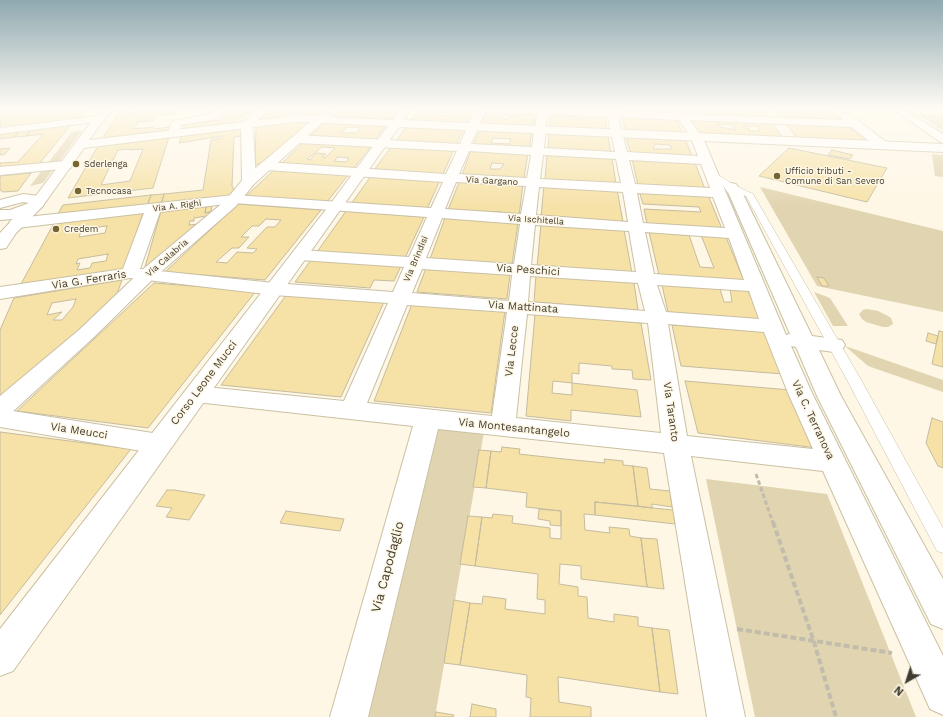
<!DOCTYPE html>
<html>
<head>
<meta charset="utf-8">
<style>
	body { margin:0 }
	#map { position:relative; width:943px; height:717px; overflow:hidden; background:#fef7e5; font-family:"Work Sans",sans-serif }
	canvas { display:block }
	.north { position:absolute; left:887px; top:661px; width:40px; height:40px; -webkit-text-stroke:3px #fef7e5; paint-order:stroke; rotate:219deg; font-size:11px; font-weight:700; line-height:16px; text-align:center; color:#403c30 }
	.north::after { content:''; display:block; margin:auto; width:14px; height:18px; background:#403c30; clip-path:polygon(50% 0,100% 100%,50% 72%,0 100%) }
</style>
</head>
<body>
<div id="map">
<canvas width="943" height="717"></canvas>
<div class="north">N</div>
</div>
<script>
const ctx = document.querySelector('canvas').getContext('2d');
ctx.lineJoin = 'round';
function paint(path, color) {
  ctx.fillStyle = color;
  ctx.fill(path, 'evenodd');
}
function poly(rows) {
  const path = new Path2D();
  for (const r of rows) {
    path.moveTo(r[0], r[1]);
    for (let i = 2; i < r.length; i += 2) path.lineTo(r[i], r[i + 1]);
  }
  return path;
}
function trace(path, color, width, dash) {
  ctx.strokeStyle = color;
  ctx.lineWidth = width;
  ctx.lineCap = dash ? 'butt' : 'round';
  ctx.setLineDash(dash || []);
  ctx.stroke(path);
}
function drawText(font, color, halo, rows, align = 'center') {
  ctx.font = font + ' "Work Sans",sans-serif';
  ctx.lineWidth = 3;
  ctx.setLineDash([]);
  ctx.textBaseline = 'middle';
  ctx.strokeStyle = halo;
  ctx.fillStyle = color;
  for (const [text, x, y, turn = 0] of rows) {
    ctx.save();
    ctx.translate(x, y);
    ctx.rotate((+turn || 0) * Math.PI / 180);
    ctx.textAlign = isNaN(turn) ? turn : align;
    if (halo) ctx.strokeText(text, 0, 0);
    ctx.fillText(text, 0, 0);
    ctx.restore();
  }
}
paint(poly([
	[917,114,943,115,943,131],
	[83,130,43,183,30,186,72,132],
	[932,154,943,155,943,177,935,176],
	[760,187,943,231,943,312,817,286],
	[814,292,830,298,848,326,833,326],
	[867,309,878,311,888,316,891,318,893,324,888,327,883,327,866,322,862,319,859,314,863,310],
	[845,346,943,380,943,392,868,366],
	[435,421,485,426,435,717,358,717],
	[706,479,827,494,916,717,755,717]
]), '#e1d4b0');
const building = poly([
	[0,108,89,108,77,120,0,129,0,108],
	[121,108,132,108,129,113,155,111,157,108,177,108,175,114,155,115,153,121,137,122,136,126,133,126,133,129,154,127,154,129,170,127,170,130,103,138,121,108],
	[237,108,254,109,235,122,227,125,184,130,184,124,220,120,237,108],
	[265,108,323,108,317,114,289,113,281,118,265,119,251,123,265,108],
	[341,108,401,108,392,119,332,116,341,108],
	[420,108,440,108,472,109,466,123,411,120,420,108],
	[437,112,449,113,447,116,435,116,437,112],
	[551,108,604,108,605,111,551,109,551,108],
	[620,108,671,108,674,114,621,112,620,108],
	[685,108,761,108,769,118,689,115,685,108],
	[773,108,831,111,843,121,782,119,773,108],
	[487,109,536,111,533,126,482,124,487,109],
	[502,115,516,116,515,117,509,117,509,119,501,119,502,115],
	[551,112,605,114,607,130,550,127,551,112],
	[622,115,676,117,682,133,625,130,622,115],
	[690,118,771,122,782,137,698,134,690,118],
	[718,124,733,125,736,130,720,127,718,124],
	[743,126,758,126,759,131,750,131,749,128,744,128,743,126],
	[302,121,314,121,266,165,255,164,256,127,302,121],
	[326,121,388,124,375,140,310,137,326,121],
	[346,127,361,128,356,133,341,133,346,127],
	[785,122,848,126,866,141,797,138,785,122],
	[66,125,70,126,39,164,0,167,0,163,18,162,43,134,27,136,30,130,66,125],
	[407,126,464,128,456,145,395,142,407,126],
	[244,128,243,136,234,137,232,186,235,192,229,197,161,205,164,194,203,190,211,140,222,138,222,136,179,143,182,136,244,128],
	[480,129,532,132,529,149,473,146,480,129],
	[493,138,511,139,509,144,491,143,493,138],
	[30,130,27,136,15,137,18,131,30,130],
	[18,131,15,137,0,139,0,134,18,131],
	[549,133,608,136,611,153,548,150,549,133],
	[169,137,153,188,68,198,98,146,169,137],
	[130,149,130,150,143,149,130,181,101,185,118,150,130,149],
	[626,137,685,139,693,158,631,154,626,137],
	[655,144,670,145,672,149,653,149,655,144],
	[305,141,372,145,353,169,280,165,305,141],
	[322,147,335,148,325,158,322,157,326,154,316,153,310,160,307,159,322,147],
	[338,157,349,158,346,162,334,161,338,157],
	[392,146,454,149,443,174,374,170,392,146],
	[10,148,5,154,0,155,0,149,10,148],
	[789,148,887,168,867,202,759,176,789,148],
	[471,150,528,153,524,178,462,175,471,150],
	[492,163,504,164,500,169,490,169,492,163],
	[832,150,853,155,850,159,828,155,832,150],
	[547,154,612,158,616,184,545,180,547,154],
	[632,159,695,163,705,189,638,185,632,159],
	[274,170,349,174,327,202,245,197,274,170],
	[31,173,18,191,3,192,0,190,0,176,31,173],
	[371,176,440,180,427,209,351,204,371,176],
	[460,180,523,184,519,216,502,215,502,212,448,210,460,180],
	[544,185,617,189,623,222,541,217,544,185],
	[639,191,708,195,722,229,647,224,644,209,701,212,699,207,643,204,639,191],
	[164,194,161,205,147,206,151,195,164,194],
	[151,195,147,206,56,217,63,205,151,195],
	[238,204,321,210,265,280,165,272,238,204],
	[266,219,281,220,275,227,267,227,247,248,257,249,253,253,237,252,227,263,216,262,232,248,239,248,249,237,241,237,252,226,259,226,266,219],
	[212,205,211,212,205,213,206,206,212,205],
	[206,206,205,213,211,212,207,216,194,218,194,221,190,221,189,225,199,224,152,266,145,267,161,211,206,206],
	[346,211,424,217,405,258,317,252,346,211],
	[143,213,124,270,20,286,54,223,143,213],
	[107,226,105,233,79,237,82,229,107,226],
	[108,254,106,261,92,263,90,268,77,270,80,263,76,264,78,259,108,254],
	[445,218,518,223,512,264,430,259,445,218],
	[541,224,624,230,632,273,537,267,541,224],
	[649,232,689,235,700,267,714,268,701,235,726,237,744,281,659,275,649,232],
	[311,260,401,266,394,281,374,280,370,288,295,282,311,260],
	[426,268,510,274,507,299,417,292,426,268],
	[536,275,634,283,638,310,534,302,536,275],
	[817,277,824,278,829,286,822,286,817,277],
	[122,280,117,294,102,310,0,401,0,330,14,298,122,280],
	[76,299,73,307,62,320,53,320,62,312,47,315,52,303,76,299],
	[154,283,256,291,148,428,17,411,154,283],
	[662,285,720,289,724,302,732,302,730,289,748,291,760,319,668,312,662,285],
	[287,294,384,302,341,397,221,385,287,294],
	[412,304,505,311,491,413,374,401,412,304],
	[535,314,641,323,651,380,633,379,632,370,612,369,612,366,579,363,579,374,572,373,572,383,553,381,552,393,572,395,572,383,637,390,641,417,571,410,571,421,526,416,535,314],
	[672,325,766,332,783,374,681,366,672,325],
	[939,331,943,332,943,367,932,364,939,331],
	[928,333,938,336,936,344,926,341,928,333],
	[685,381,790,390,817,448,698,433,685,381],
	[932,418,943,422,943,468,938,466,926,443,932,418],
	[0,432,131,449,0,615,0,432],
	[502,447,520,449,519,454,564,459,605,463,604,459,623,461,623,465,633,466,638,506,595,502,595,515,584,514,585,530,610,533,609,527,629,529,630,536,641,538,647,587,581,579,581,566,560,564,559,584,578,587,578,596,587,597,588,618,614,622,614,614,638,617,638,626,652,628,660,692,558,677,559,702,591,707,591,717,530,717,531,698,526,697,527,675,460,665,470,603,482,604,483,596,506,599,505,609,545,614,545,600,537,599,538,574,475,566,482,517,492,518,493,514,513,516,512,523,550,528,550,538,561,539,561,511,526,507,527,493,486,488,491,451,501,452,502,447],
	[479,450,491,451,486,488,473,487,479,450],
	[633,466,647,468,650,489,670,491,672,507,652,504,652,508,638,506,633,466],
	[167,490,174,490,205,495,189,520,166,517,172,508,156,506,167,490],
	[595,502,673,510,675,524,595,515,595,502],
	[539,509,561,511,561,526,550,525,550,521,538,519,539,509],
	[286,511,344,519,340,531,280,523,286,511],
	[468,516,482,517,475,566,460,564,468,516],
	[641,538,657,539,664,589,647,587,641,538],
	[454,600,470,603,460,665,444,663,454,600],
	[652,628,669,630,678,694,660,692,652,628],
	[472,704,496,709,496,717,470,717,472,704],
	[436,712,454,715,453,717,435,717,436,712]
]);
paint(building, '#f6e2a7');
trace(building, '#c5bb9e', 1);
const service = poly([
	[709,173,715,173,734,185,753,194,860,378,943,528,943,553,937,551,846,378,746,196,728,189,709,177,709,173]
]);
const minor = poly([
	[222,108,234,108,212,120,181,125,178,135,174,136,170,135,168,133,172,121,205,115,222,108],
	[258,108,268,108,253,126,256,181,254,184,249,185,244,184,242,181,241,125,258,108],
	[467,108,548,108,606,110,606,108,616,108,617,111,676,113,674,108,684,108,686,114,844,120,840,116,845,113,860,122,886,142,888,145,886,148,878,148,852,127,690,120,703,138,786,335,790,334,729,194,724,187,726,184,731,183,736,184,743,194,812,336,842,340,845,345,842,350,834,352,819,350,841,396,943,579,943,629,931,624,817,396,796,347,791,346,812,393,943,656,943,715,930,709,823,471,691,456,745,717,707,717,664,453,438,429,368,717,330,717,413,426,196,402,188,400,184,394,188,388,196,386,344,401,388,303,274,295,130,278,0,299,0,287,123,269,144,213,17,228,11,226,9,223,11,220,17,218,234,195,431,208,443,182,266,170,261,169,260,166,261,163,266,162,446,174,457,151,297,143,293,141,291,139,293,137,297,135,460,144,474,111,468,110,467,108],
	[485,112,537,114,532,147,471,144,485,112],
	[547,114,608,117,615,152,544,148,547,114],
	[618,117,679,120,691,138,698,156,627,152,618,117],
	[469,151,531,155,527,178,459,174,469,151],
	[543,155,616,159,621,183,540,179,543,155],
	[629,160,701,164,710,188,635,184,629,160],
	[456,182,526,186,521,214,445,209,456,182],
	[539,187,623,192,628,222,536,215,539,187],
	[637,193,713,197,725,228,643,223,637,193],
	[234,203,427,217,409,257,300,250,294,251,291,255,294,259,300,260,404,267,393,292,274,283,140,269,160,212,234,203],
	[442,218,520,224,514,264,426,258,442,218],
	[535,225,629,231,636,272,531,265,535,225],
	[645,232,729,238,744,280,654,274,645,232],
	[422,269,512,275,509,301,412,293,422,269],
	[530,276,638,283,645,311,528,302,530,276],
	[657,285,749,291,759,319,666,312,657,285],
	[407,305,507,312,492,416,367,403,407,305],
	[527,314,648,323,661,433,516,418,527,314],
	[668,324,764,332,788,393,813,449,687,436,668,324],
	[891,108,902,108,943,134,943,143,939,141,891,108],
	[99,116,104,119,103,121,0,134,0,128,99,116],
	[66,161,71,162,72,165,71,168,0,175,0,167,66,161],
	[0,409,159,434,168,437,172,444,168,451,159,454,0,427,0,409]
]);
const tertiary = poly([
	[105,108,115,108,103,121,89,140,295,116,317,116,325,112,329,113,330,115,329,117,393,120,402,108,412,108,403,120,943,144,943,152,399,127,13,671,0,676,0,629,331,203,388,126,322,123,254,184,236,206,154,278,93,338,9,415,0,418,0,396,79,330,142,270,226,200,244,178,310,122,295,122,84,148,42,207,37,208,32,207,30,204,32,201,95,117,105,108]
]);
const secondary = poly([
	[23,194,40,196,44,201,43,206,16,233,6,248,0,249,0,233,13,219,0,220,0,210,10,210,29,203,23,202,0,208,0,200,23,194]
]);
trace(service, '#cac0a3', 1);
trace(minor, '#cac0a3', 2);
trace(tertiary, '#cac0a3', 2);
trace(secondary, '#cac0a3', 2);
trace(poly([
	[756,474,773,523]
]), '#c2bcac', 3, [4.5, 2.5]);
trace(poly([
	[773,522,814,642,836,717],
	[737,629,892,653]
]), '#c2bcac', 4, [6, 3]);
paint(service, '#fff');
paint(minor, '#fff');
paint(tertiary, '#fff');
paint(secondary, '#fff');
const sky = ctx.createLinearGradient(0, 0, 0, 208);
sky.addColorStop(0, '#8fa9b1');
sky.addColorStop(0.52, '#fffbf3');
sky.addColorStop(1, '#fffbf300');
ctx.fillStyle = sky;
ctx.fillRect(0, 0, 943, 208);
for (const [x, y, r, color] of [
	[76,164,4,"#766533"],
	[777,176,4,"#766533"],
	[78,191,4,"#766533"],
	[56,229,4,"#766533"]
]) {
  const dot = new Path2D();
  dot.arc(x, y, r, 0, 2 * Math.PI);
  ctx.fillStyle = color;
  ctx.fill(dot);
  trace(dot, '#fef7e5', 1.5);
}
drawText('9px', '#403c30', '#fef7e5', [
	["Sderlenga",84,164],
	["Ufficio tributi -",785,171],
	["Comune di San Severo",785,181],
	["Tecnocasa",86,191],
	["Credem",64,229]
], 'left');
drawText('9px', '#403c30', '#fef7e5', [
	["Via Gargano",492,181,3],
	["Via A. Righi",177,206,-7],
	["Via Ischitella",536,220,4],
	["Via Calabria",167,258,-41],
	["Via Brindisi",416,259,-67]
]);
drawText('11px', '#403c30', '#fef7e5', [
	["Via Peschici",528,270,4],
	["Via G. Ferraris",89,280,-9],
	["Via Mattinata",523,307,4],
	["Via Lecce",512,351,-83],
	["Corso Leone Mucci",204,383,-53],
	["Via Taranto",671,412,82],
	["Via C. Terranova",813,420,65],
	["Via Montesantangelo",514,428,6],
	["Via Meucci",79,431,9]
]);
drawText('13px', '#403c30', '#fef7e5', [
	["Via Capodaglio",388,567,-75]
]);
</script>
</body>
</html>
